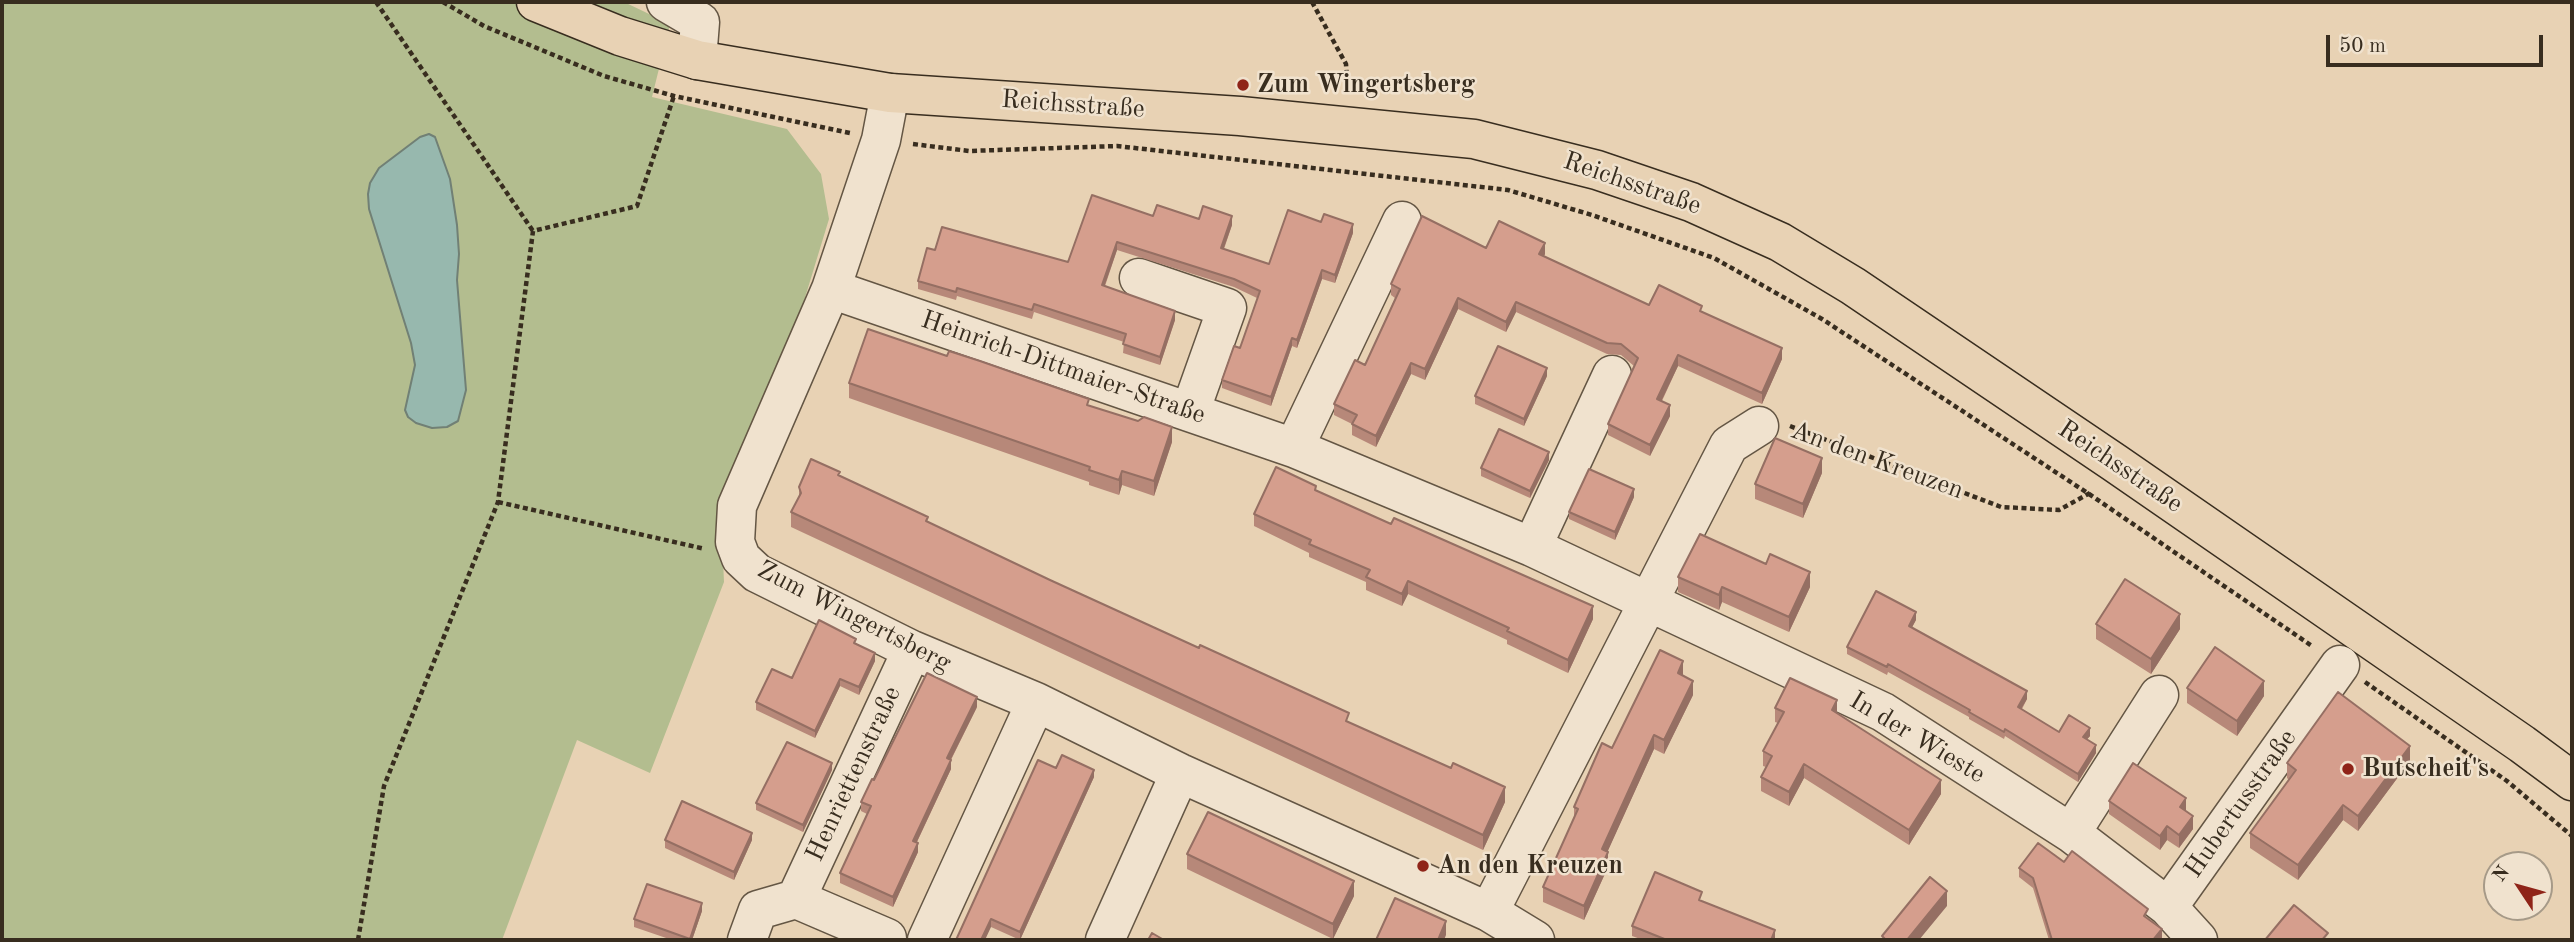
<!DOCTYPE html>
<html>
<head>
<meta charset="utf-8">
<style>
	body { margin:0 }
	#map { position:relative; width:2574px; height:942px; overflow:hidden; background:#e8d2b4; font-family:"Old Standard TT",serif }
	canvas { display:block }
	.frame { position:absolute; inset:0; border:4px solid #382d1f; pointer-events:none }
	.north { position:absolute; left:2483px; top:851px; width:70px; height:70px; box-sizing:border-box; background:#f0e2ce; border:2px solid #a69a88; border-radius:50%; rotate:306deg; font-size:19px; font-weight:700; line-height:28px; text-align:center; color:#382d1f }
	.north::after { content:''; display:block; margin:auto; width:24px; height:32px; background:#8f2418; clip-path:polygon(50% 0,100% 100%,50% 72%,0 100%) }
	.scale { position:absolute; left:2326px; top:35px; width:217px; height:32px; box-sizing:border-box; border:4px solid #382d1f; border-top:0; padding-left:9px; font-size:21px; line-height:24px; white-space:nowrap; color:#382d1f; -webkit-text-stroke:5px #f0e2ce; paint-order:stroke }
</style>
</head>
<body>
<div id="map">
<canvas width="2574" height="942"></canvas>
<div class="frame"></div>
<div class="north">N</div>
<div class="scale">50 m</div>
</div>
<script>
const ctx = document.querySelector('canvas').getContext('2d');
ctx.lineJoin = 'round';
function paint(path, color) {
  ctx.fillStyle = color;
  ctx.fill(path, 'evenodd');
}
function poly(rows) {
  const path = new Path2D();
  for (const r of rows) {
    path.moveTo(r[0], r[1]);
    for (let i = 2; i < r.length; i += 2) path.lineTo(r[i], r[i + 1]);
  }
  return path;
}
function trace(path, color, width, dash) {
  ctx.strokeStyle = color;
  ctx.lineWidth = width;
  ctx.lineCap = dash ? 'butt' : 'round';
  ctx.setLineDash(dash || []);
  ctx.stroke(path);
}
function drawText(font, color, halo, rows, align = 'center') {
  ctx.font = font + ' "Old Standard TT",serif';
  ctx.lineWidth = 5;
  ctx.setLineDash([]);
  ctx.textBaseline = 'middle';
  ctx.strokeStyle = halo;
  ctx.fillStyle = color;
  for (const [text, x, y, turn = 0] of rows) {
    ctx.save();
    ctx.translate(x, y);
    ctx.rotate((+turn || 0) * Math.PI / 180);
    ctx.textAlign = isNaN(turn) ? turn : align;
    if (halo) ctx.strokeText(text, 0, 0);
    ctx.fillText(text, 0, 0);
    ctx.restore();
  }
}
paint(poly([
	[2,2,624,2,670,24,652,97,787,129,821,174,829,219,800,314,721,517,724,582,650,773,577,740,502,940,2,940],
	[369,209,459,254,457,280,466,390,405,410,415,365,411,342]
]), '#b3bd8f');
const water = poly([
	[429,134,435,137,450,179,457,225,459,254,457,280,466,390,458,421,447,427,432,428,416,423,408,417,405,410,415,365,411,343,369,209,368,194,370,183,379,168,420,137,429,134]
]);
paint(water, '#97b8ae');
trace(water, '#718075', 2);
const minor = poly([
	[666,2,700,22,697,60],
	[890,93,881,140,831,289,737,506,735,542,741,558,757,573,912,650,1036,702,1180,773,1489,912,1535,940],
	[1139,278,1227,308,1190,412],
	[831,289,1294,448,1532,547,1883,712,2071,833,2168,907],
	[1294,448,1402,221],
	[1532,547,1612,375],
	[2071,833,2159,695],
	[796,899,887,938],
	[1489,912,1729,445,1759,426],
	[747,940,758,910,796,899,912,650],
	[927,940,1036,702],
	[1105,940,1180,773],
	[2198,940,2168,907,2340,665]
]);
const major = poly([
	[536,2,620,36,697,60,890,93,1240,116,1474,139,1597,170,1691,202,1780,242,1853,286,2115,463,2522,744,2572,781]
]);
trace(minor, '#645644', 41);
trace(major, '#382d1f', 41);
trace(poly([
	[376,2,533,231],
	[443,2,484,26,604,76,674,96,850,133],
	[1312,2,1346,64,1348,94],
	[913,144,969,151,1117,146,1508,190,1592,215,1714,258,1822,319,2089,494,2312,646],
	[1790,426,2001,507,2059,510,2090,493],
	[498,502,705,549],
	[2365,682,2507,781,2572,836],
	[358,940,384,786,498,502,533,231,637,206,674,96]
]), '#382d1f', 4.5, [5, 3.5]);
trace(minor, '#f0e2ce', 38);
trace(major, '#e8d2b4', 38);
paint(poly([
	[1153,216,1199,219,1232,225,1224,249,1269,264,1353,233,1335,283,1322,279,1297,348,1292,346,1271,406,1222,388,1222,380,1240,348,1257,298,1234,287,1117,250,1105,286,1175,320,1160,365,1123,353,1124,342,1034,312,1032,319,957,296,956,300,918,289,918,281,935,250,1068,262],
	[1486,248,1545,254,1544,256,1649,305,1702,312,1782,359,1762,404,1678,366,1662,401,1670,416,1650,456,1608,435,1608,424,1634,366,1621,355,1607,354,1516,312,1506,332,1458,309,1425,380,1411,374,1376,447,1352,435,1352,424,1334,415,1334,404,1365,365,1395,298,1391,295,1391,284],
	[1547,376,1524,426,1475,404,1475,396],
	[849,383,1089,405,1172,442,1154,496,1122,485,1119,495,1089,485,1089,482,849,398],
	[1549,460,1530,498,1481,476,1481,468],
	[1822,473,1803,518,1755,499,1755,484],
	[840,476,928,522,1349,722,1505,802,1483,850,791,527,791,512,799,497,799,487],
	[1316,491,1593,619,1568,673,1507,644,1507,640,1408,594,1402,606,1366,590,1366,582,1309,557,1309,553,1254,526,1254,514],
	[1634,497,1615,540,1569,519,1569,512],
	[1678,577,1810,587,1789,632,1722,602,1719,610,1678,592],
	[1916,620,1912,627,2027,699,2022,709,2059,732,2090,736,2087,739,2096,753,2078,782,2005,736,2004,739,1969,719,1969,717,1888,672,1887,675,1847,654,1847,647],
	[2096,624,2180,629,2151,674,2096,639],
	[856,644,875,661,859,695,840,686,815,738,756,710,756,702,792,678],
	[1683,676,1693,695,1664,754,1654,749,1607,852,1608,867,1584,920,1543,902,1543,887,1574,818,1574,807,1612,748],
	[2187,688,2264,696,2237,736,2187,703],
	[977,707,951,760,951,769,917,842,918,852,893,907,840,883,840,873,867,814,861,811,861,802,874,780],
	[1775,708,1837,714,1941,794,1909,845,1804,778,1789,806,1761,791,1761,777,1766,767,1763,766,1763,751,1778,723,1775,722],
	[2410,761,2358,831,2343,820,2298,880,2250,848,2250,833,2289,780,2287,778,2287,763],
	[1056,768,1094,777,1020,940,991,927,956,940],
	[832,770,803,832,756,810,756,803],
	[2109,801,2186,811,2193,829,2179,848,2167,840,2160,850,2109,814],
	[665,840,752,840,734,880,665,848],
	[1187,854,1354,896,1333,939,1187,869],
	[2064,862,2148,918,2162,938,2161,940,2049,940,2033,888,2019,877,2019,868],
	[1702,901,1775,940,1643,940,1632,936,1632,926],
	[702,911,692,940,672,940,634,927,634,919]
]), '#b78879');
paint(poly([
	[1232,216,1232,225,1221,256,1221,248],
	[1353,224,1353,233,1335,283,1335,275],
	[1117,242,1117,250,1102,293,1102,285],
	[1545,243,1545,254,1539,265,1539,254],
	[1322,270,1322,279,1297,348,1297,340],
	[1458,298,1458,309,1425,380,1425,369],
	[1516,302,1516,312,1506,332,1506,322],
	[1175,311,1175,320,1160,365,1160,357],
	[1292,338,1292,346,1271,406,1271,397],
	[1782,348,1782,359,1762,404,1762,393],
	[1678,355,1678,366,1657,410,1657,399],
	[1411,363,1411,374,1376,447,1376,436],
	[1547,368,1547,376,1524,426,1524,419],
	[1670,405,1670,416,1650,456,1650,445],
	[1172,427,1172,442,1154,496,1154,481],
	[1549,452,1549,460,1530,498,1530,491],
	[1822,458,1822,473,1803,518,1803,504],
	[1122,471,1122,485,1119,495,1119,480],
	[1634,489,1634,497,1615,540,1615,532],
	[1810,572,1810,587,1789,632,1789,617],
	[1408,581,1408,594,1402,606,1402,594],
	[1722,587,1722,602,1719,610,1719,595],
	[1593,606,1593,619,1568,673,1568,660],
	[1916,612,1916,620,1909,633,1909,626],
	[2180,614,2180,629,2151,674,2151,659],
	[875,653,875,661,859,695,859,687],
	[1683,661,1683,676,1678,673],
	[840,679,840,686,815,738,815,731],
	[1693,681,1693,695,1664,754,1664,740],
	[2264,681,2264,696,2237,736,2237,721],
	[2027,691,2027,699,2018,714,2018,707],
	[977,697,977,707,947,767,947,758],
	[1837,700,1837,715,1832,710],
	[2090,728,2090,736,2083,744,2083,737],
	[1654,735,1654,749,1602,864,1602,849],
	[2096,745,2096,753,2078,782,2078,774],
	[2410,746,2410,761,2358,831,2358,816],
	[951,760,951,769,913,850,913,841],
	[832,763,832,770,803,832,803,825],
	[1804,764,1804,778,1789,806,1789,792],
	[1094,770,1094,777,1020,940,1020,932],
	[1941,780,1941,794,1909,845,1909,830],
	[1505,787,1505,802,1483,850,1483,835],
	[2186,798,2186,811,2180,807],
	[2343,805,2343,820,2298,880,2298,865],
	[2193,816,2193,829,2179,848,2179,835],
	[2167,826,2167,840,2160,850,2160,836],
	[752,833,752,840,734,880,734,872],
	[918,843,918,852,893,907,893,897],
	[1608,852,1608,867,1584,920,1584,906],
	[1354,881,1354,896,1333,939,1333,924],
	[1947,891,1947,906,1919,940,1907,940],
	[702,903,702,911,692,940,690,940],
	[991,919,991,927,985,940,981,940],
	[1446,921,1446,935,1444,940,1438,940],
	[2162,929,2162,938,2161,940,2153,940],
	[1775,930,1775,940,1771,940]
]), '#956f63');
const building = poly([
	[1092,195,1153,216,1157,205,1199,219,1203,206,1232,216,1221,248,1269,264,1288,210,1321,222,1324,214,1353,224,1335,275,1322,270,1297,340,1292,338,1271,397,1222,380,1234,346,1240,348,1260,291,1234,279,1117,242,1102,285,1175,311,1160,357,1123,344,1126,334,1034,304,1032,310,957,288,956,292,918,281,927,248,935,250,942,227,1068,262,1092,195],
	[1422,216,1486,248,1499,221,1545,243,1539,254,1649,305,1659,285,1702,306,1700,311,1782,348,1762,393,1678,355,1657,399,1670,405,1650,445,1608,424,1638,358,1621,344,1607,343,1516,302,1506,322,1458,298,1425,369,1411,363,1376,436,1352,424,1357,415,1334,404,1355,360,1365,365,1400,289,1391,284,1422,216],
	[868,329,947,356,949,351,980,361,1089,399,1087,405,1138,421,1144,417,1172,427,1154,481,1122,471,1119,480,1089,470,1090,467,849,383,868,329],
	[1498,346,1547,368,1524,419,1475,396,1498,346],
	[1499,429,1549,452,1530,491,1481,468,1499,429],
	[1775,438,1822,458,1803,504,1755,484,1775,438],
	[811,459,840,472,838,475,928,517,926,521,1050,580,1199,648,1200,645,1349,713,1346,721,1451,768,1453,763,1505,787,1483,835,791,512,801,493,799,487,811,459],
	[1276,467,1316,486,1315,490,1391,524,1394,518,1593,606,1568,660,1507,631,1509,628,1408,581,1402,594,1366,577,1370,570,1309,544,1311,540,1254,514,1276,467],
	[1589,469,1634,489,1615,532,1569,512,1589,469],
	[1700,534,1766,564,1770,554,1810,572,1789,617,1722,587,1719,595,1678,577,1700,534],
	[2125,579,2180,614,2151,659,2096,624,2125,579],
	[1876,591,1916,612,1909,626,2027,691,2018,707,2059,732,2069,715,2090,728,2083,737,2096,745,2078,774,2005,729,2004,732,1969,712,1970,710,1888,664,1887,667,1847,647,1876,591],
	[819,620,856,639,854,643,875,653,859,687,840,679,815,731,756,702,772,669,792,678,819,620],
	[2215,647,2264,681,2237,721,2187,688,2215,647],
	[1660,650,1683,661,1678,673,1693,681,1664,740,1654,735,1602,849,1608,852,1584,906,1543,887,1578,809,1574,807,1602,743,1612,748,1660,650],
	[927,673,977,697,947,758,951,760,913,841,918,843,893,897,840,873,871,806,861,802,872,779,874,780,927,673],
	[1790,678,1837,700,1832,710,1941,780,1909,830,1804,764,1789,792,1761,777,1772,756,1763,751,1784,712,1775,708,1790,678],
	[2338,692,2410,746,2358,816,2343,805,2298,865,2250,833,2296,770,2287,763,2338,692],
	[787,742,832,763,803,825,756,803,787,742],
	[1062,755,1094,770,1020,932,991,919,981,940,956,940,1038,760,1056,768,1062,755],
	[2133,763,2186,798,2180,807,2193,816,2179,835,2167,826,2160,836,2109,801,2133,763],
	[682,801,752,833,734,872,665,840,682,801],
	[1208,812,1354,881,1333,924,1187,854,1208,812],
	[2038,843,2064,862,2072,851,2148,909,2144,916,2162,929,2153,940,2052,940,2033,878,2019,868,2038,843],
	[1655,872,1702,892,1699,900,1775,930,1771,940,1667,940,1632,926,1655,872],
	[1930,877,1947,891,1907,940,1886,940,1882,936,1930,877],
	[647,884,702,903,690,939,634,919,647,884],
	[1395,898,1446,921,1438,940,1376,940,1395,898],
	[2294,905,2328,933,2322,940,2265,940,2294,905],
	[1152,933,1164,940,1148,940,1152,933]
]);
paint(building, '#d59e8d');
trace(building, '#956f63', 2);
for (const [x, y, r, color] of [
	[1243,85,7,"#8f2418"],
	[2348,769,7,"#8f2418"],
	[1423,866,7,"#8f2418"]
]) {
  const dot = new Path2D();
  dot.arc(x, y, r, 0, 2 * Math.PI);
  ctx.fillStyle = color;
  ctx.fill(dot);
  trace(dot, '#f0e2ce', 2.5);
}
drawText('bold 26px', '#382d1f', '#f0e2ce', [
	["Zum Wingertsberg",1257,85],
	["Butscheit's",2362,769],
	["An den Kreuzen",1437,866]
], 'left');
drawText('26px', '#382d1f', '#f0e2ce', [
	["Reichsstraße",1073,105,4],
	["Reichsstraße",1632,184,19],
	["Heinrich-Dittmaier-Straße",1063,368,19],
	["An den Kreuzen",1877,461,20],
	["Reichsstraße",2120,467,34],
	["Zum Wingertsberg",854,617,27],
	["In der Wieste",1917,738,31],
	["Henriettenstraße",854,774,-65],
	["Hubertusstraße",2241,804,-55]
]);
</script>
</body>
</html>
